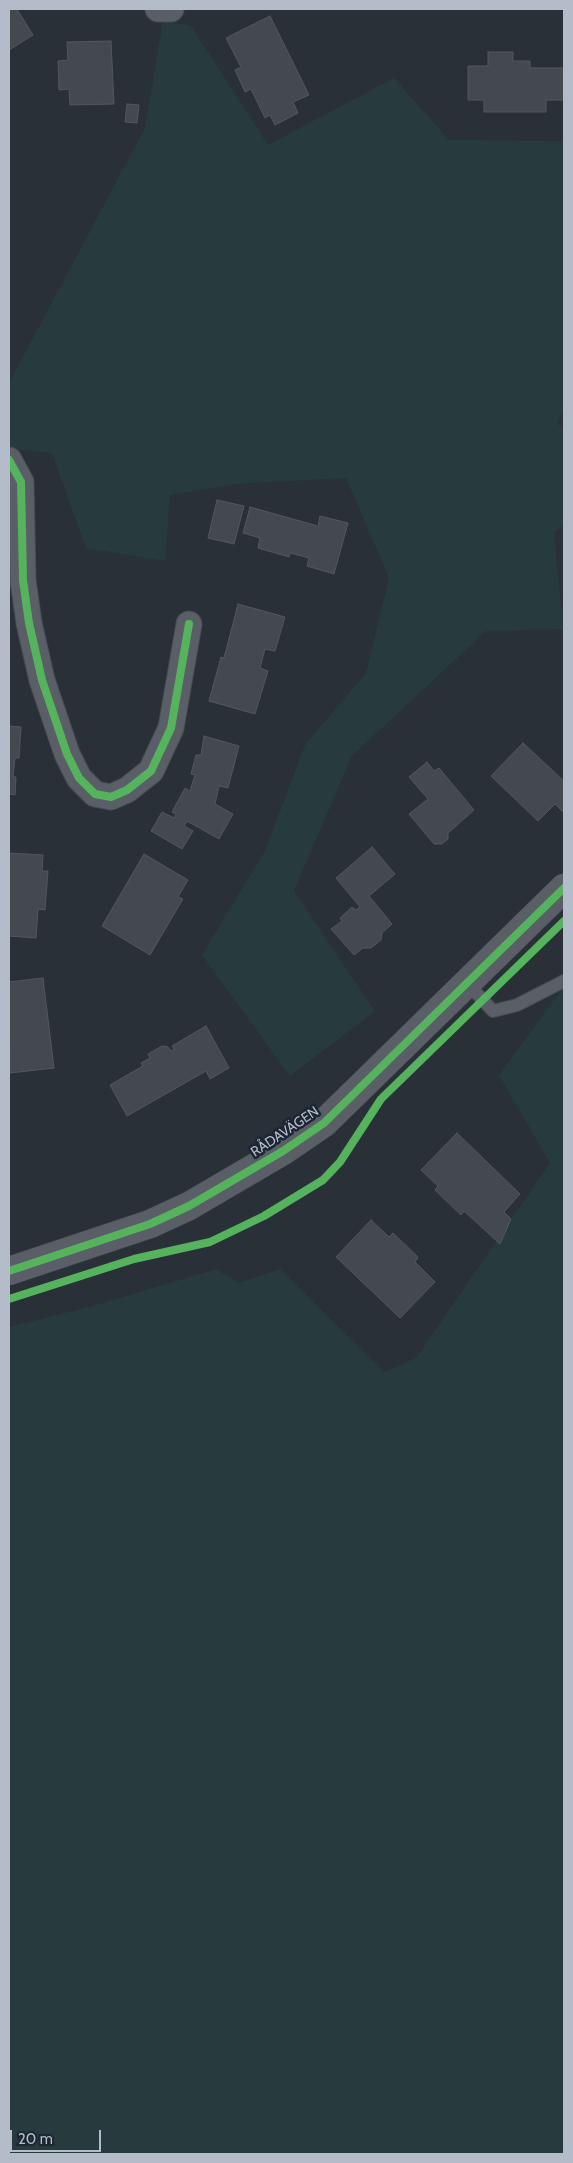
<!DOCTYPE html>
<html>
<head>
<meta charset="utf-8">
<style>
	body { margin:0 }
	#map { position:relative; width:573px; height:2163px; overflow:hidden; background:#2a3038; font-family:Cabin,sans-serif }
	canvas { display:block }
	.frame { position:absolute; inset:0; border:10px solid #b4bcc9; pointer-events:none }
	.scale { position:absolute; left:10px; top:2130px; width:91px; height:22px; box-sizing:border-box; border:2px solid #b4bcc9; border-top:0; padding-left:6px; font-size:15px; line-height:18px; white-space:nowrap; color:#b4bcc9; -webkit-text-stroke:4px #1d2633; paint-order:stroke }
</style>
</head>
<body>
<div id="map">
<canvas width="573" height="2163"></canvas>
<div class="frame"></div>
<div class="scale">20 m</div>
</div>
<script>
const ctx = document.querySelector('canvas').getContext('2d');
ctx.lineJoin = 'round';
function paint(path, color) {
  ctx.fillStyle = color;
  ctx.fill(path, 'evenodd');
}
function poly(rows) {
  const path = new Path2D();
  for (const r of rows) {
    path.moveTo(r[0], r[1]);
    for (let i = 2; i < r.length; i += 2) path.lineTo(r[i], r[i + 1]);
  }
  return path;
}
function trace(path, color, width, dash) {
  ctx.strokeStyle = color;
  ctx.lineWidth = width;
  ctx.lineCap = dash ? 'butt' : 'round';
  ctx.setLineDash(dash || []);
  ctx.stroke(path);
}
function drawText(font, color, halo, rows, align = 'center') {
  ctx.font = font + ' Cabin,sans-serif';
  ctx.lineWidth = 5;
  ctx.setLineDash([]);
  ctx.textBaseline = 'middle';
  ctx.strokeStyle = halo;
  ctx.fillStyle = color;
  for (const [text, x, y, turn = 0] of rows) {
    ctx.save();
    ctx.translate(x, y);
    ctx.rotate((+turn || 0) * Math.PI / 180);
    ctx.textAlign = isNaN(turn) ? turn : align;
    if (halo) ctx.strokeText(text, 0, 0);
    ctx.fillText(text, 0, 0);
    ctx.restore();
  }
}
paint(poly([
	[163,21,191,26,268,145,394,78,449,140,564,141,564,406,557,423,564,430,564,525,554,533,563,629,486,631,352,756,294,891,375,1011,290,1076,202,955,265,851,305,745,366,673,389,578,346,478,238,484,170,495,165,561,86,548,52,453,9,449,9,383,145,128],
	[564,986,564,2154,9,2154,9,1327,100,1304,216,1269,239,1283,280,1269,384,1372,416,1358,550,1163,499,1075]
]), '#273a3e');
const building = poly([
	[9,9,17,9,33,35,9,50,9,9],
	[270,16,309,95,293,102,298,113,275,125,270,115,265,118,251,89,245,92,235,70,241,67,226,38,270,16],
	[111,41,114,104,70,105,69,89,59,90,58,61,68,60,67,42,111,41],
	[488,52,513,52,513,61,530,61,530,68,564,68,564,100,546,100,546,112,484,112,484,100,468,100,468,66,488,66,488,52],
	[127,104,139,105,137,123,125,122,127,104],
	[217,500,244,506,234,544,208,538,217,500],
	[250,507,318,526,320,516,348,523,334,574,307,566,309,558,290,553,289,557,258,548,260,538,243,533,250,507],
	[238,604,285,617,275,651,265,649,260,668,268,671,255,714,209,701,221,657,224,658,238,604],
	[9,726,21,727,19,758,15,758,13,777,16,777,15,795,9,794,9,726],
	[204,736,239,746,228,788,219,786,215,804,233,814,219,839,187,821,184,826,193,831,182,849,151,831,162,812,174,818,176,814,172,812,185,788,190,791,195,775,191,774,196,755,201,755,204,736],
	[523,743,564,781,564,813,555,804,538,821,491,776,523,743],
	[427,762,434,771,439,768,474,810,448,833,448,839,442,844,434,844,409,814,428,799,409,777,427,762],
	[372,847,395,874,369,896,392,924,382,933,381,940,371,948,363,948,354,955,331,929,342,921,340,918,352,907,356,910,360,907,336,878,372,847],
	[9,853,43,855,42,871,48,871,45,910,38,909,36,938,9,936,9,853],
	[144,854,188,880,178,897,183,899,150,955,102,926,144,854],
	[43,978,54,1068,10,1073,9,982,43,978],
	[206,1026,229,1068,210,1079,206,1071,127,1116,110,1085,143,1066,141,1063,150,1058,148,1054,162,1046,168,1047,171,1051,174,1049,172,1046,206,1026],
	[457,1133,520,1194,504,1212,511,1219,500,1244,464,1211,461,1215,435,1190,438,1186,421,1170,457,1133],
	[371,1220,389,1237,393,1233,418,1257,415,1262,435,1282,400,1318,336,1257,371,1220]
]);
paint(building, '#444950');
trace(building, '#52575f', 1);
const service = poly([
	[467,983,493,1011,517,1005,564,981]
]);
const minor = poly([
	[158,9,171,9],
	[9,460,21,482,23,580,29,623,42,680,67,754,79,778,95,794,111,797,127,790,151,771,171,728,189,624]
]);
const tertiary = poly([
	[9,1271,150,1224,189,1206,283,1151,324,1123,564,888]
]);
trace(service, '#484c53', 14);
trace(minor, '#484c53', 27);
trace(tertiary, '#484c53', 29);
trace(service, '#5a5e66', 12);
trace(minor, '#5a5e66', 25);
trace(tertiary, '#5a5e66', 28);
trace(poly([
	[9,460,21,482,23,580,29,623,42,680,67,754,79,778,95,794,111,797,127,790,151,771,171,728,189,624],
	[9,1271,150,1224,189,1206,283,1151,324,1123,564,888],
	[9,1299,134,1259,210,1242,264,1216,323,1180,340,1162,381,1099,564,921]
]), '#56b35d', 8);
drawText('14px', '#b4bcc9', '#1d2633', [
	["RÅDAVÄGEN",285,1132,-34]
]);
</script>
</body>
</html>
